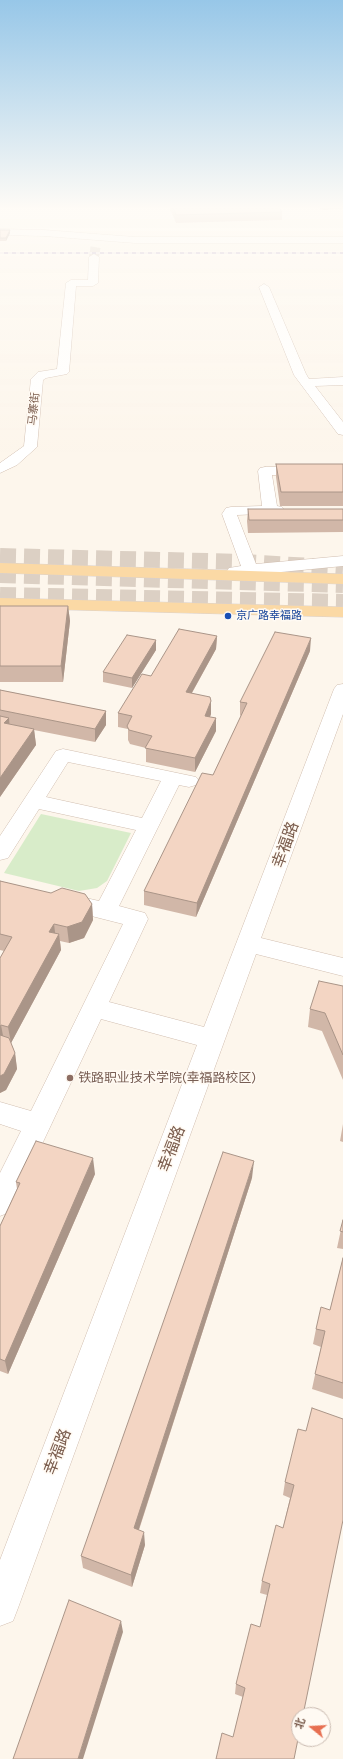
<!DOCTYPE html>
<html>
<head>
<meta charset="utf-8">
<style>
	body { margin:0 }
	#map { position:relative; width:343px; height:1759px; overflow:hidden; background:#fdf6ec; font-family:Karla,"Noto Sans SC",sans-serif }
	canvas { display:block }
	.north { position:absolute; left:291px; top:1707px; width:40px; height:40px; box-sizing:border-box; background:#fffaf3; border:1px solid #cabbb1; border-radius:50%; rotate:288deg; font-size:11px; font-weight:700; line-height:16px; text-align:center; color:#7a5c4d }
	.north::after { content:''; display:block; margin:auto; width:14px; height:18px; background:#e76f51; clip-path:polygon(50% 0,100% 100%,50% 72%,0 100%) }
</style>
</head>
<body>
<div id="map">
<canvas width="343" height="1759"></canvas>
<div class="north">北</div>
</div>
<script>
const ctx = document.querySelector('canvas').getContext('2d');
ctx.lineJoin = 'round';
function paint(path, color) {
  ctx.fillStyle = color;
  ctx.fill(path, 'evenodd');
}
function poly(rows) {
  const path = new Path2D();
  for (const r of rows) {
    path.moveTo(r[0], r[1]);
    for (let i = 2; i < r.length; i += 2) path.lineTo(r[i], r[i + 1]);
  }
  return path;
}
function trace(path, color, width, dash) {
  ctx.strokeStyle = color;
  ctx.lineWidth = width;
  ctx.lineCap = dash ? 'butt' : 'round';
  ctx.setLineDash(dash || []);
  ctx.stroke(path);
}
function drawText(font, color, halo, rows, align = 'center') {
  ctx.font = font + ' Karla,"Noto Sans SC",sans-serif';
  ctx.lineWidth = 3;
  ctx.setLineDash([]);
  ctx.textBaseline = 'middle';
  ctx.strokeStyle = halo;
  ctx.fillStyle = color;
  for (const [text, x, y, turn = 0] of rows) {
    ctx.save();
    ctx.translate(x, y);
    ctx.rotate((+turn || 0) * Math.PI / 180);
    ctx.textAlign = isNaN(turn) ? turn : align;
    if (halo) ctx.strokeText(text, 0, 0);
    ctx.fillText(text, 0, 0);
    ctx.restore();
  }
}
paint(poly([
	[41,814,131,833,107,881,97,888,79,891,4,873]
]), '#d8ecc9');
trace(poly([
	[94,257,96,244]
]), '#dcd0c4', 10, [10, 5]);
trace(poly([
	[0,556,245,562,343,568],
	[0,575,343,585],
	[0,595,343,602]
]), '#dcd0c4', 16, [16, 8]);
const minor = poly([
	[0,229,44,230,135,237,343,237,343,243,135,243,44,236,0,235,0,229],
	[94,254,99,257,98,283,93,286,76,286,69,372,67,374,46,378,43,380,37,447,17,465,0,473,0,463,24,446,31,379,38,372,57,369,66,283,71,280,88,280,89,257,94,254],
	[264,284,269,287,306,374,309,379,343,377,343,385,315,386,343,422,343,435,338,434,294,375,259,287,264,284],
	[265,467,343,467,343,475,272,475,277,506,282,507,284,510,282,513,237,515,256,564,343,556,343,566,250,575,235,576,229,574,227,571,229,568,241,566,222,514,226,508,231,507,262,506,258,471,260,468,265,467],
	[343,684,343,714,261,938,343,958,343,976,256,954,18,1608,13,1621,0,1626,0,1560,197,1045,101,1019,10,1212,0,1216,0,1173,21,1131,0,1124,0,1102,31,1111,123,924,56,907,53,901,56,895,64,893,99,901,136,830,39,809,8,858,0,860,0,836,56,751,63,749,196,777,199,781,196,785,189,787,179,785,119,906,145,913,148,919,109,1002,204,1027,334,689,337,685,343,684],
	[68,762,161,781,142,818,46,797,68,762]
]);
const major = poly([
	[0,563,343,574,343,584,0,573,0,563],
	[0,598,343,607,343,617,0,608,0,598]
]);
trace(minor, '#d1beb0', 1);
trace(major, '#dad1cd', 1);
paint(minor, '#fff');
paint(major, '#fbd9a5');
const rail = poly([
	[0,253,343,253]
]);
trace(rail, '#b9a8c9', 2);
trace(rail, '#fffaf3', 1.5, [4]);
paint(poly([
	[169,206,278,206,282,212,282,220,176,223],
	[319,206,343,206,343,208,322,210,319,207],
	[0,230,10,233,6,241,0,241],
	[276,464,343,464,343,506,280,506,276,477],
	[248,509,343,509,343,532,248,533,247,521],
	[0,606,68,606,70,621,63,682,0,682],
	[217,636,216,649,192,693,211,701,211,714,210,717,216,718,216,731,195,772,146,762,146,748,130,744,128,740,128,729,118,727,118,713,151,676],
	[156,640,156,650,132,688,103,682,103,672],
	[310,651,196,917,144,905,144,891,213,775,241,716,240,715,240,702],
	[0,690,106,711,106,725,95,742,34,730,36,745,0,797],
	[0,881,92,904,93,920,84,938,69,943,60,941,61,950,11,1043,15,1053,17,1069,6,1090,0,1093,0,958,4,951,0,950],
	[343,986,343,1080,322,1031,308,1027,310,1009],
	[343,1124,343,1142,340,1141],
	[95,1174,8,1374,0,1371,0,1226,17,1189,16,1182],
	[252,1178,139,1530,145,1545,132,1587,83,1568,81,1556],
	[343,1220,343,1249,337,1248],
	[343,1258,343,1399,312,1389,321,1347,313,1344,316,1329,330,1310],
	[343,1419,233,1737,243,1697,235,1694,236,1684,260,1627,267,1595,260,1593,262,1581,283,1528,290,1498,283,1495,285,1482,306,1431]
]), '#d1b7a8');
paint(poly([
	[322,206,343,206,343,208,322,210],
	[10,230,10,233,6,241,6,238],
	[68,606,70,621,63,682,61,666],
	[217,636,216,649,185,705,186,692],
	[311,638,310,651,196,917,197,903],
	[156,640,156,650,132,688,132,678],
	[211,701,211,714,205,729,205,716],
	[106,711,106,725,95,742,95,729],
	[9,718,10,733,4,723],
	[216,718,216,731,195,772,195,758],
	[34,729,36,745,0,797,0,778],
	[92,904,93,920,84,938,69,943,67,927],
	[54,924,56,940,49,932],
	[59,934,61,950,11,1043,8,1027],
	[1,1025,4,1041,0,1048,0,1027],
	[15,1053,17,1069,6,1090,0,1093,0,1076],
	[93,1158,95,1174,8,1374,5,1361],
	[254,1161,252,1178,135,1541,134,1528],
	[144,1532,145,1545,132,1587,131,1575],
	[121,1621,123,1632,83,1759,78,1759]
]), '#aa9588');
const building = poly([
	[173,206,278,206,282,212,176,215,173,206],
	[0,230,10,230,6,238,0,238,0,230],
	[276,464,343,464,343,492,281,492,276,464],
	[248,509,343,509,343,520,249,520,248,509],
	[0,606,68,606,61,666,0,666,0,606],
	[179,629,217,636,186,692,210,697,211,701,205,716,216,718,195,758,145,748,152,736,129,730,127,726,132,716,118,713,142,674,151,676,179,629],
	[275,632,311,638,197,903,144,891,202,773,213,775,247,703,240,702,275,632],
	[127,635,156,640,132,678,103,672,127,635],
	[0,690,106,711,95,729,0,710,0,690],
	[0,716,9,718,4,723,34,729,0,778,0,716],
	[0,881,51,893,62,888,85,894,92,904,82,922,67,927,54,924,49,932,59,934,8,1027,1,1025,0,1027,0,958,12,937,0,934,0,881],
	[319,981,343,986,343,1055,325,1013,310,1009,319,981],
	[0,1035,9,1038,15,1053,4,1074,0,1076,0,1035],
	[36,1141,93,1158,5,1361,0,1359,0,1226,20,1183,16,1182,36,1141],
	[223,1152,254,1161,134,1528,144,1532,131,1575,81,1556,223,1152],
	[343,1220,343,1232,340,1231,343,1220],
	[343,1258,343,1383,315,1374,325,1331,316,1329,321,1307,330,1310,343,1258],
	[312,1408,343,1419,343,1520,303,1715,299,1715,299,1734,294,1759,216,1759,222,1733,233,1737,245,1688,236,1684,251,1624,260,1627,270,1584,262,1581,276,1525,283,1528,294,1485,285,1482,298,1429,306,1431,312,1408],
	[69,1600,121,1621,78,1759,13,1759,69,1600]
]);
paint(building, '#f3d5c3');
trace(building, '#aa9588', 1);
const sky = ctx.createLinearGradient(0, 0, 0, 452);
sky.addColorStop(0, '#97c7e8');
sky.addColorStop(0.46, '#fefbf6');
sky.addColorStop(1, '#fefbf600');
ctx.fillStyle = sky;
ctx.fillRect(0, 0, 343, 452);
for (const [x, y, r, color] of [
	[228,616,4,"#1a4fb4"],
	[70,1078,4,"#8d6e63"]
]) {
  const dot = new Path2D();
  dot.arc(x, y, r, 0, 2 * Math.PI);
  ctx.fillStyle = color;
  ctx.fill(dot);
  trace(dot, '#fffaf3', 1.5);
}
drawText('11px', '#7a5c4d', '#fffaf3', [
	["马寨街",34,409,-84]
]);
drawText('11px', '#164399', '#fffaf3', [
	["京广路幸福路",236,616]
], 'left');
drawText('13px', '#785e54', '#fffaf3', [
	["铁路职业技术学院(幸福路校区)",78,1078]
], 'left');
drawText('16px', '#7a5c4d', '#fffaf3', [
	["幸福路",286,845,-70],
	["幸福路",172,1149,-69],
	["幸福路",58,1452,-69]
]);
</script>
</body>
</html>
